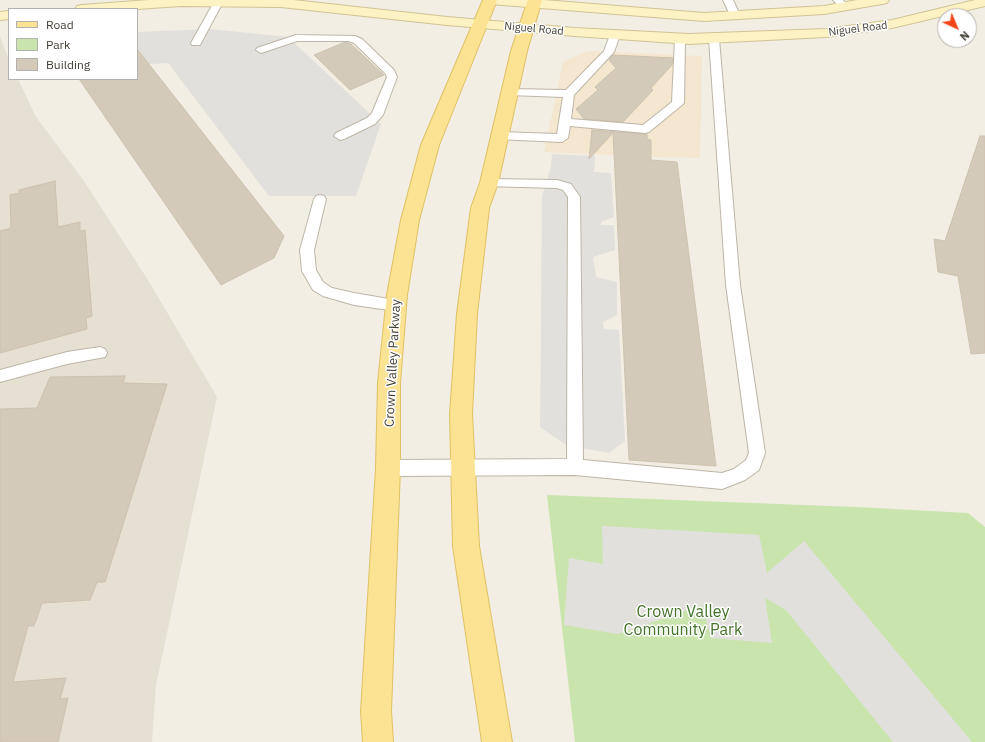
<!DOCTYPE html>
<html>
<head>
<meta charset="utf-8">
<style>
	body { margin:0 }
	#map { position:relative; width:985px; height:742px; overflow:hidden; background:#f2eee4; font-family:"IBM Plex Sans",sans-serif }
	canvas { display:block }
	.legend { position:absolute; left:8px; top:8px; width:130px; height:72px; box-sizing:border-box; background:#fff; border:1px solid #b4b2ae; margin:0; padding:5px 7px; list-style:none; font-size:12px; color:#433e34 }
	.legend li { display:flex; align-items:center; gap:8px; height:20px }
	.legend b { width:20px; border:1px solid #b4b2ae }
	.north { position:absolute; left:937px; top:8px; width:40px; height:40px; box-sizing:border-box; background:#fff; border:1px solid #b4b2ae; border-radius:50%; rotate:136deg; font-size:11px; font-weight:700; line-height:16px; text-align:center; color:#433e34 }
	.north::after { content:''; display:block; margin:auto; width:14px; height:18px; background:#f44518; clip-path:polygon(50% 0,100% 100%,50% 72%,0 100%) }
</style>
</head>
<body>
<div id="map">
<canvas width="985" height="742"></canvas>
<ul class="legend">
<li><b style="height:5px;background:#fbe393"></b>Road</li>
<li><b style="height:11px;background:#c9e5ad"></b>Park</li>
<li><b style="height:11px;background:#d3caba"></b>Building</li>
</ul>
<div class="north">N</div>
</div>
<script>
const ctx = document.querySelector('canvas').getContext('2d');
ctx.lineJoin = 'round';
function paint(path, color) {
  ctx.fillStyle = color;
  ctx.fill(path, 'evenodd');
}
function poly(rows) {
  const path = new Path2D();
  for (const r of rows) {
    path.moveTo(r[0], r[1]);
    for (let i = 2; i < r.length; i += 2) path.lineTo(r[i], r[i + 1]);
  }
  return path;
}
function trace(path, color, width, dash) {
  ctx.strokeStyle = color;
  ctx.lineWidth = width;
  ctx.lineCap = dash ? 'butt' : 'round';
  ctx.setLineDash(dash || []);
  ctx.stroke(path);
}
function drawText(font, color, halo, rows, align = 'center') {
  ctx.font = font + ' "IBM Plex Sans",sans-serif';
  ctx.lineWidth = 3;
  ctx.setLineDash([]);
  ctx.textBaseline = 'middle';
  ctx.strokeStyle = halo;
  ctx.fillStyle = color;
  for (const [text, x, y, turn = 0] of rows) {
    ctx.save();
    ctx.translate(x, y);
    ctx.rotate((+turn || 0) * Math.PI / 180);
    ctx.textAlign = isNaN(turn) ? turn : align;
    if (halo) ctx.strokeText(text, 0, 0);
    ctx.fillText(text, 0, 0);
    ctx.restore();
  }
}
paint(poly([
	[0,36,9,61,9,79,18,79,36,117,84,181,148,280,217,397,156,685,152,742,0,742]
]), '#e5e0d2');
paint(poly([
	[588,51,702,56,700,158,656,157,544,152,563,62]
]), '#f4e6cf');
paint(poly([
	[547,495,856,507,968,513,985,527,985,742,575,742]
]), '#c9e5ad');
paint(poly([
	[210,29,288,37,381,124,356,196,269,196,168,63,137,65,137,32],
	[552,154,595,156,594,172,611,173,614,217,601,222,601,225,614,225,615,250,593,257,596,277,617,282,617,315,603,322,604,329,619,330,625,441,609,453,566,445,540,427,542,196,551,167],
	[602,526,759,535,767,573,804,541,972,742,893,742,786,610,765,598,772,643,711,638,702,605,618,634,564,625,569,558,603,564]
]), '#e2e0dc');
const building = poly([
	[345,42,351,44,384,75,350,90,314,55,345,42],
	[137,49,284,236,274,258,221,285,79,79,137,79,137,49],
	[613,55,673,58,672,65,651,88,653,90,623,122,584,119,576,109,598,90,595,87,616,68,609,60,613,55],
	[592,130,647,134,647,139,651,140,651,160,677,162,716,466,629,460,613,133,589,159,592,130],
	[980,136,985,136,985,353,971,354,958,276,938,272,934,239,945,241,980,136],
	[55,181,58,227,80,222,80,231,85,230,92,316,86,318,87,329,0,353,0,231,11,228,10,195,19,193,19,190,55,181],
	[125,376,123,383,167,384,105,582,97,582,90,600,42,603,34,626,28,626,13,682,66,678,60,699,68,698,58,742,0,742,0,409,37,408,50,377,125,376]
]);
paint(building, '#d3caba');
trace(building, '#cdc2ad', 1);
const lane = poly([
	[215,0,221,0,223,2,200,45,192,45,191,43,215,0],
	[723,0,733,0,740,15,739,17,731,17,723,0],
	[833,0,843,0,848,6,843,9,840,8,833,0],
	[615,32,620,35,614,52,574,95,571,119,643,125,672,102,675,39,680,36,685,39,684,103,682,105,649,132,645,133,570,126,568,138,562,142,496,139,494,136,500,132,557,134,563,97,509,95,503,92,509,89,566,90,604,51,610,35,615,32],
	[296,35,355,36,362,39,394,70,397,77,383,115,375,124,344,139,340,140,334,136,336,133,367,118,372,113,387,77,385,73,354,43,349,41,297,41,261,53,256,50,257,48,296,35],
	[714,36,719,39,740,285,765,453,759,470,745,480,722,489,575,475,388,476,382,473,380,468,382,463,388,460,567,459,568,197,563,190,557,188,485,186,483,183,485,180,489,179,557,180,571,184,580,197,583,460,722,473,734,469,746,460,749,453,726,285,709,39,714,36],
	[320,195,324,196,326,199,314,250,316,270,323,282,332,288,354,293,401,301,403,305,401,309,396,311,354,305,323,296,313,290,302,271,300,250,314,199,316,196,320,195],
	[100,347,105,349,107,353,105,357,67,364,0,382,0,370,67,352,100,347]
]);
const secondary = poly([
	[149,0,293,0,447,17,575,28,689,34,826,29,892,20,975,0,985,0,985,6,892,28,826,37,689,44,575,36,447,25,281,7,181,6,137,9,75,9,77,6,82,5,149,0],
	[483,0,544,0,704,13,824,6,857,0,889,0,887,3,882,4,824,14,704,21,490,4,485,3,483,0],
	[9,11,9,19,0,20,0,12,9,11]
]);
const primary = poly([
	[483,0,497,0,439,145,419,220,407,295,400,383,400,468,391,711,393,742,363,742,361,711,376,468,378,383,387,295,401,220,421,145,483,0],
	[528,0,542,0,527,51,498,183,489,208,477,314,472,414,479,546,512,742,482,742,453,546,450,414,457,314,471,208,480,183,511,51,528,0]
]);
trace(lane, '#bdb6a7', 2);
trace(secondary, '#d1c395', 2);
trace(primary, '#e0c164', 2);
paint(lane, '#fff');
paint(secondary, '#fdf2c3');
paint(primary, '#fbe393');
drawText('11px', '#433e34', '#fff', [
	["Niguel Road",534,29,5],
	["Niguel Road",858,29,-7]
]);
drawText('13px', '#433e34', '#fff', [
	["Crown Valley Parkway",393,363,-87]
]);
drawText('16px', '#427329', '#fff', [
	["Crown Valley",683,612],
	["Community Park",683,630]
]);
</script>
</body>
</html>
